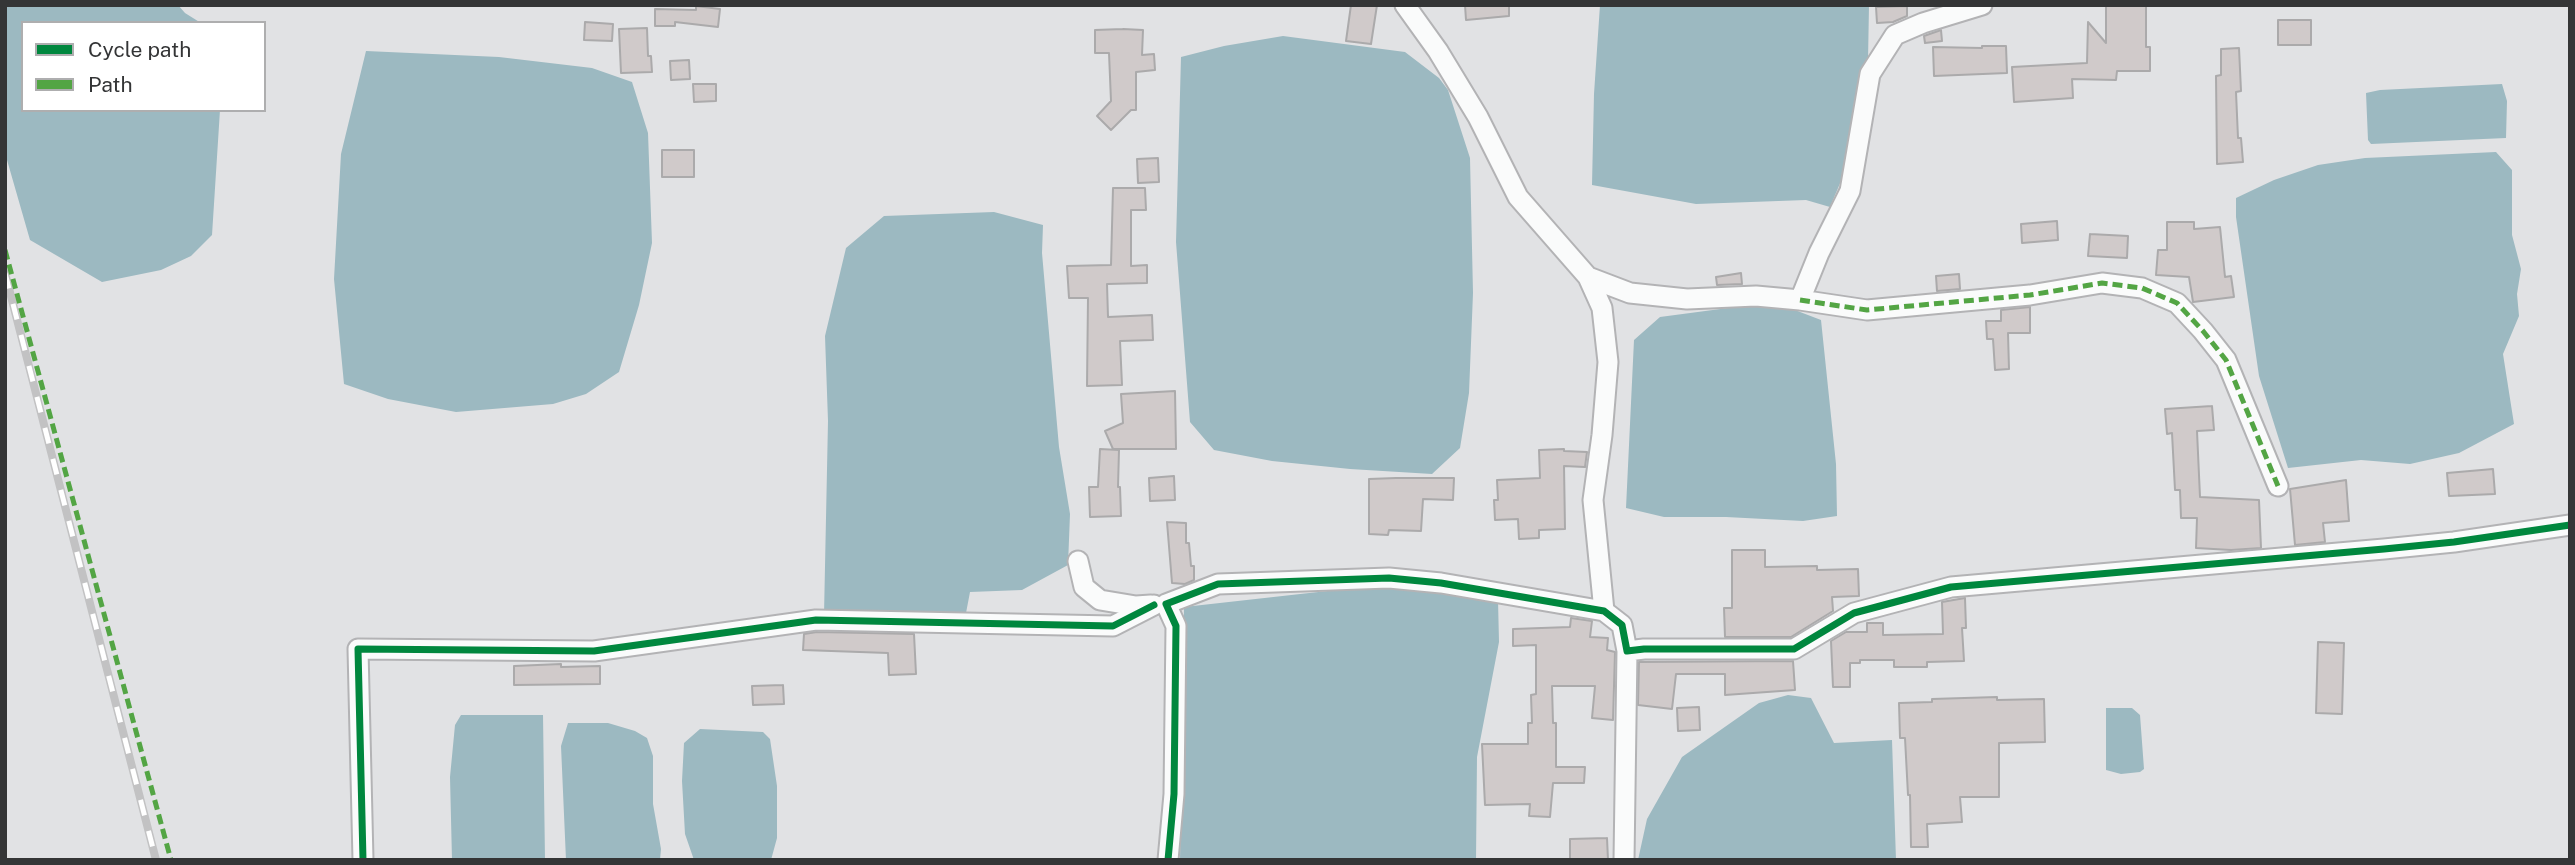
<!DOCTYPE html>
<html>
<head>
<meta charset="utf-8">
<style>
	body { margin:0 }
	#map { position:relative; width:2575px; height:865px; overflow:hidden; background:#e1e2e4; font-family:"Public Sans",sans-serif }
	canvas { display:block }
	.frame { position:absolute; inset:0; border:7px solid #343536; pointer-events:none }
	.legend { position:absolute; left:21px; top:21px; width:245px; height:91px; box-sizing:border-box; background:#fff; border:2px solid #aeaeaf; margin:0; padding:9px 12px; list-style:none; font-size:21px; color:#343536 }
	.legend li { display:flex; align-items:center; gap:14px; height:35px }
	.legend b { width:35px; border:2px solid #aeaeaf }
</style>
</head>
<body>
<div id="map">
<canvas width="2575" height="865"></canvas>
<div class="frame"></div>
<ul class="legend">
<li><b style="height:9px;background:#00873e"></b>Cycle path</li>
<li><b style="height:9px;background:#53a544"></b>Path</li>
</ul>
</div>
<script>
const ctx = document.querySelector('canvas').getContext('2d');
ctx.lineJoin = 'round';
function paint(path, color) {
  ctx.fillStyle = color;
  ctx.fill(path, 'evenodd');
}
function poly(rows) {
  const path = new Path2D();
  for (const r of rows) {
    path.moveTo(r[0], r[1]);
    for (let i = 2; i < r.length; i += 2) path.lineTo(r[i], r[i + 1]);
  }
  return path;
}
function trace(path, color, width, dash) {
  ctx.strokeStyle = color;
  ctx.lineWidth = width;
  ctx.lineCap = dash ? 'butt' : 'round';
  ctx.setLineDash(dash || []);
  ctx.stroke(path);
}
paint(poly([
	[11,5,178,5,185,13,201,23,23,23,23,110,220,110,212,235,191,256,161,270,102,282,30,240,5,153,5,7],
	[1600,5,1869,5,1868,61,1841,181,1830,207,1806,200,1696,204,1592,185,1594,94],
	[1283,36,1405,52,1439,78,1448,90,1470,158,1473,293,1469,393,1460,448,1432,474,1350,469,1272,461,1214,450,1190,422,1176,242,1181,57,1224,46],
	[366,51,499,57,592,68,632,82,648,133,652,243,639,305,619,372,586,394,553,404,456,412,388,399,344,384,334,279,341,154],
	[2502,84,2507,101,2506,138,2371,144,2368,140,2366,93,2380,90],
	[2496,152,2512,170,2512,235,2521,269,2517,294,2519,316,2503,354,2514,424,2459,453,2410,464,2361,460,2288,468,2259,376,2236,217,2236,198,2274,180,2318,165,2365,158],
	[994,212,1043,225,1042,253,1059,447,1070,514,1068,565,1022,590,970,592,966,613,918,616,824,615,828,421,825,336,846,248,884,216],
	[1743,306,1787,307,1821,320,1836,464,1837,516,1803,521,1726,517,1664,517,1626,508,1634,340,1660,317],
	[1363,587,1466,592,1498,600,1499,642,1477,757,1476,860,1180,860,1184,607],
	[1788,695,1811,698,1834,743,1892,740,1896,860,1638,860,1647,819,1682,757,1759,703],
	[2106,708,2132,708,2140,715,2144,769,2140,772,2121,774,2106,770],
	[461,715,543,715,545,860,452,860,450,777,455,725],
	[568,723,608,723,635,731,647,738,653,756,653,804,661,849,660,860,566,860,561,746],
	[700,729,763,732,770,739,777,786,777,838,771,860,694,860,685,834,682,781,684,743]
]), '#9cb9c1');
const building = poly([
	[1351,5,1377,5,1371,44,1346,41,1351,5],
	[1465,5,1509,5,1509,16,1466,20,1465,5],
	[2106,5,2146,5,2146,47,2150,47,2150,71,2117,71,2116,80,2072,79,2073,98,2014,102,2012,67,2087,63,2088,22,2106,43,2106,5],
	[696,6,720,9,718,27,675,22,675,26,655,26,655,9,696,10,696,6],
	[1907,6,1907,16,1893,22,1877,23,1876,7,1907,6],
	[2278,20,2311,20,2311,45,2278,45,2278,20],
	[585,22,613,24,612,41,584,40,585,22],
	[647,28,648,56,651,56,652,72,621,73,619,29,647,28],
	[1123,29,1143,30,1142,55,1154,54,1155,70,1136,72,1136,110,1131,110,1111,130,1097,116,1111,101,1109,53,1095,53,1095,30,1123,29],
	[1941,30,1942,41,1925,43,1924,36,1941,30],
	[1982,46,2006,46,2007,73,1934,76,1933,47,1982,48,1982,46],
	[2239,48,2241,91,2236,92,2238,138,2241,138,2243,162,2217,164,2216,76,2221,75,2221,49,2239,48],
	[689,60,690,79,671,80,670,61,689,60],
	[693,84,716,84,716,101,694,102,693,84],
	[662,150,694,150,694,177,662,177,662,150],
	[1158,158,1159,182,1138,183,1137,159,1158,158],
	[1113,188,1145,188,1146,210,1131,210,1131,266,1147,265,1147,283,1107,284,1108,317,1152,315,1153,340,1120,341,1122,385,1087,386,1088,298,1069,298,1067,266,1111,265,1113,188],
	[2057,221,2058,240,2022,243,2021,224,2057,221],
	[2167,222,2194,222,2194,229,2220,227,2225,277,2231,276,2234,297,2193,302,2189,277,2156,275,2158,250,2167,250,2167,222],
	[2090,234,2128,236,2127,258,2088,256,2090,234],
	[1741,273,1742,284,1717,285,1716,277,1741,273],
	[1959,274,1960,289,1937,291,1936,276,1959,274],
	[2030,307,2030,333,2008,333,2009,369,1995,370,1993,339,1987,339,1986,321,2001,321,2001,310,2030,307],
	[1175,391,1176,449,1113,449,1105,431,1123,423,1121,394,1175,391],
	[2212,406,2214,430,2197,431,2200,497,2259,500,2261,548,2231,550,2196,548,2197,518,2181,518,2180,490,2175,490,2172,433,2167,434,2165,409,2212,406],
	[1100,449,1119,450,1118,487,1120,487,1121,516,1090,517,1089,487,1098,487,1100,449],
	[1564,449,1564,451,1587,452,1585,467,1564,466,1565,529,1539,530,1539,538,1519,539,1518,519,1495,520,1494,500,1498,500,1497,480,1540,478,1539,450,1564,449],
	[2493,469,2495,494,2449,496,2447,473,2493,469],
	[1174,476,1175,500,1150,501,1149,478,1174,476],
	[1396,478,1454,478,1453,500,1423,499,1421,531,1389,530,1388,535,1369,534,1369,479,1396,478],
	[2346,480,2349,521,2323,523,2325,542,2295,545,2290,489,2346,480],
	[1167,522,1186,523,1186,543,1189,543,1191,566,1194,566,1194,580,1185,584,1172,583,1167,522],
	[1732,550,1765,550,1765,567,1817,566,1817,570,1858,569,1859,596,1832,597,1833,611,1791,637,1725,637,1724,608,1732,608,1732,550],
	[1965,598,1966,628,1962,628,1964,661,1927,662,1927,667,1894,667,1894,660,1860,660,1860,663,1850,663,1850,687,1833,687,1831,641,1846,632,1867,632,1867,623,1883,623,1883,635,1943,634,1942,602,1965,598],
	[1571,618,1592,621,1590,637,1608,638,1607,650,1615,652,1613,720,1592,718,1595,686,1552,686,1553,723,1556,723,1556,767,1585,767,1584,783,1553,783,1550,817,1529,816,1530,804,1485,805,1482,744,1528,744,1528,723,1532,723,1531,695,1536,694,1536,645,1513,646,1513,629,1570,627,1571,618],
	[817,632,914,634,916,674,889,675,888,653,803,650,804,634,817,632],
	[2318,642,2344,643,2342,714,2316,713,2318,642],
	[1793,661,1795,690,1725,695,1725,674,1676,674,1672,709,1638,705,1639,662,1793,661],
	[561,664,561,667,600,666,600,684,514,685,514,666,561,664],
	[783,685,784,704,753,705,752,686,783,685],
	[1997,697,1997,700,2044,699,2045,742,1999,743,1999,797,1960,797,1962,822,1927,824,1928,847,1911,847,1910,795,1908,795,1905,738,1900,738,1899,703,1932,702,1932,699,1997,697],
	[1699,707,1700,730,1678,731,1677,708,1699,707],
	[1607,838,1608,860,1570,860,1570,839,1607,838]
]);
paint(building, '#d0caca');
trace(building, '#abaaab', 2);
const minor = poly([
	[1405,5,1438,51,1478,117,1518,197,1588,277,1630,293,1687,299,1756,296,1800,300,1819,253,1850,191,1870,74,1895,35,1923,23,1982,5],
	[1588,277,1602,308,1608,362,1602,435,1593,500,1604,611],
	[1800,300,1867,310,2030,295,2102,283,2142,288,2177,303,2203,331,2226,360,2278,486],
	[1078,561,1084,587,1100,600,1136,606,1151,605],
	[363,860,358,649,594,651,816,620,1113,626,1154,605],
	[1168,860,1174,794,1176,626,1166,604,1218,584,1389,578,1441,583,1604,611,1622,625,1627,651,1644,649,1794,649,1854,613,1951,587,2384,549,2454,542,2570,525],
	[1624,860,1627,651]
]);
trace(minor, '#b3b3b5', 23);
trace(minor, '#fafbfb', 19);
const rail = poly([
	[5,273,156,860]
]);
trace(rail, '#c2c2c3', 8);
trace(rail, '#fff', 5, [16]);
trace(poly([
	[5,250,171,860],
	[1800,300,1867,310,2030,295,2102,283,2142,288,2177,303,2203,331,2226,360,2278,486]
]), '#53a544', 5, [10, 5]);
trace(poly([
	[363,860,358,649,594,651,816,620,1113,626,1154,605],
	[1168,860,1174,794,1176,626,1166,604,1218,584,1389,578,1441,583,1604,611,1622,625,1627,651,1644,649,1794,649,1854,613,1951,587,2384,549,2454,542,2570,525]
]), '#00873e', 7);
</script>
</body>
</html>
